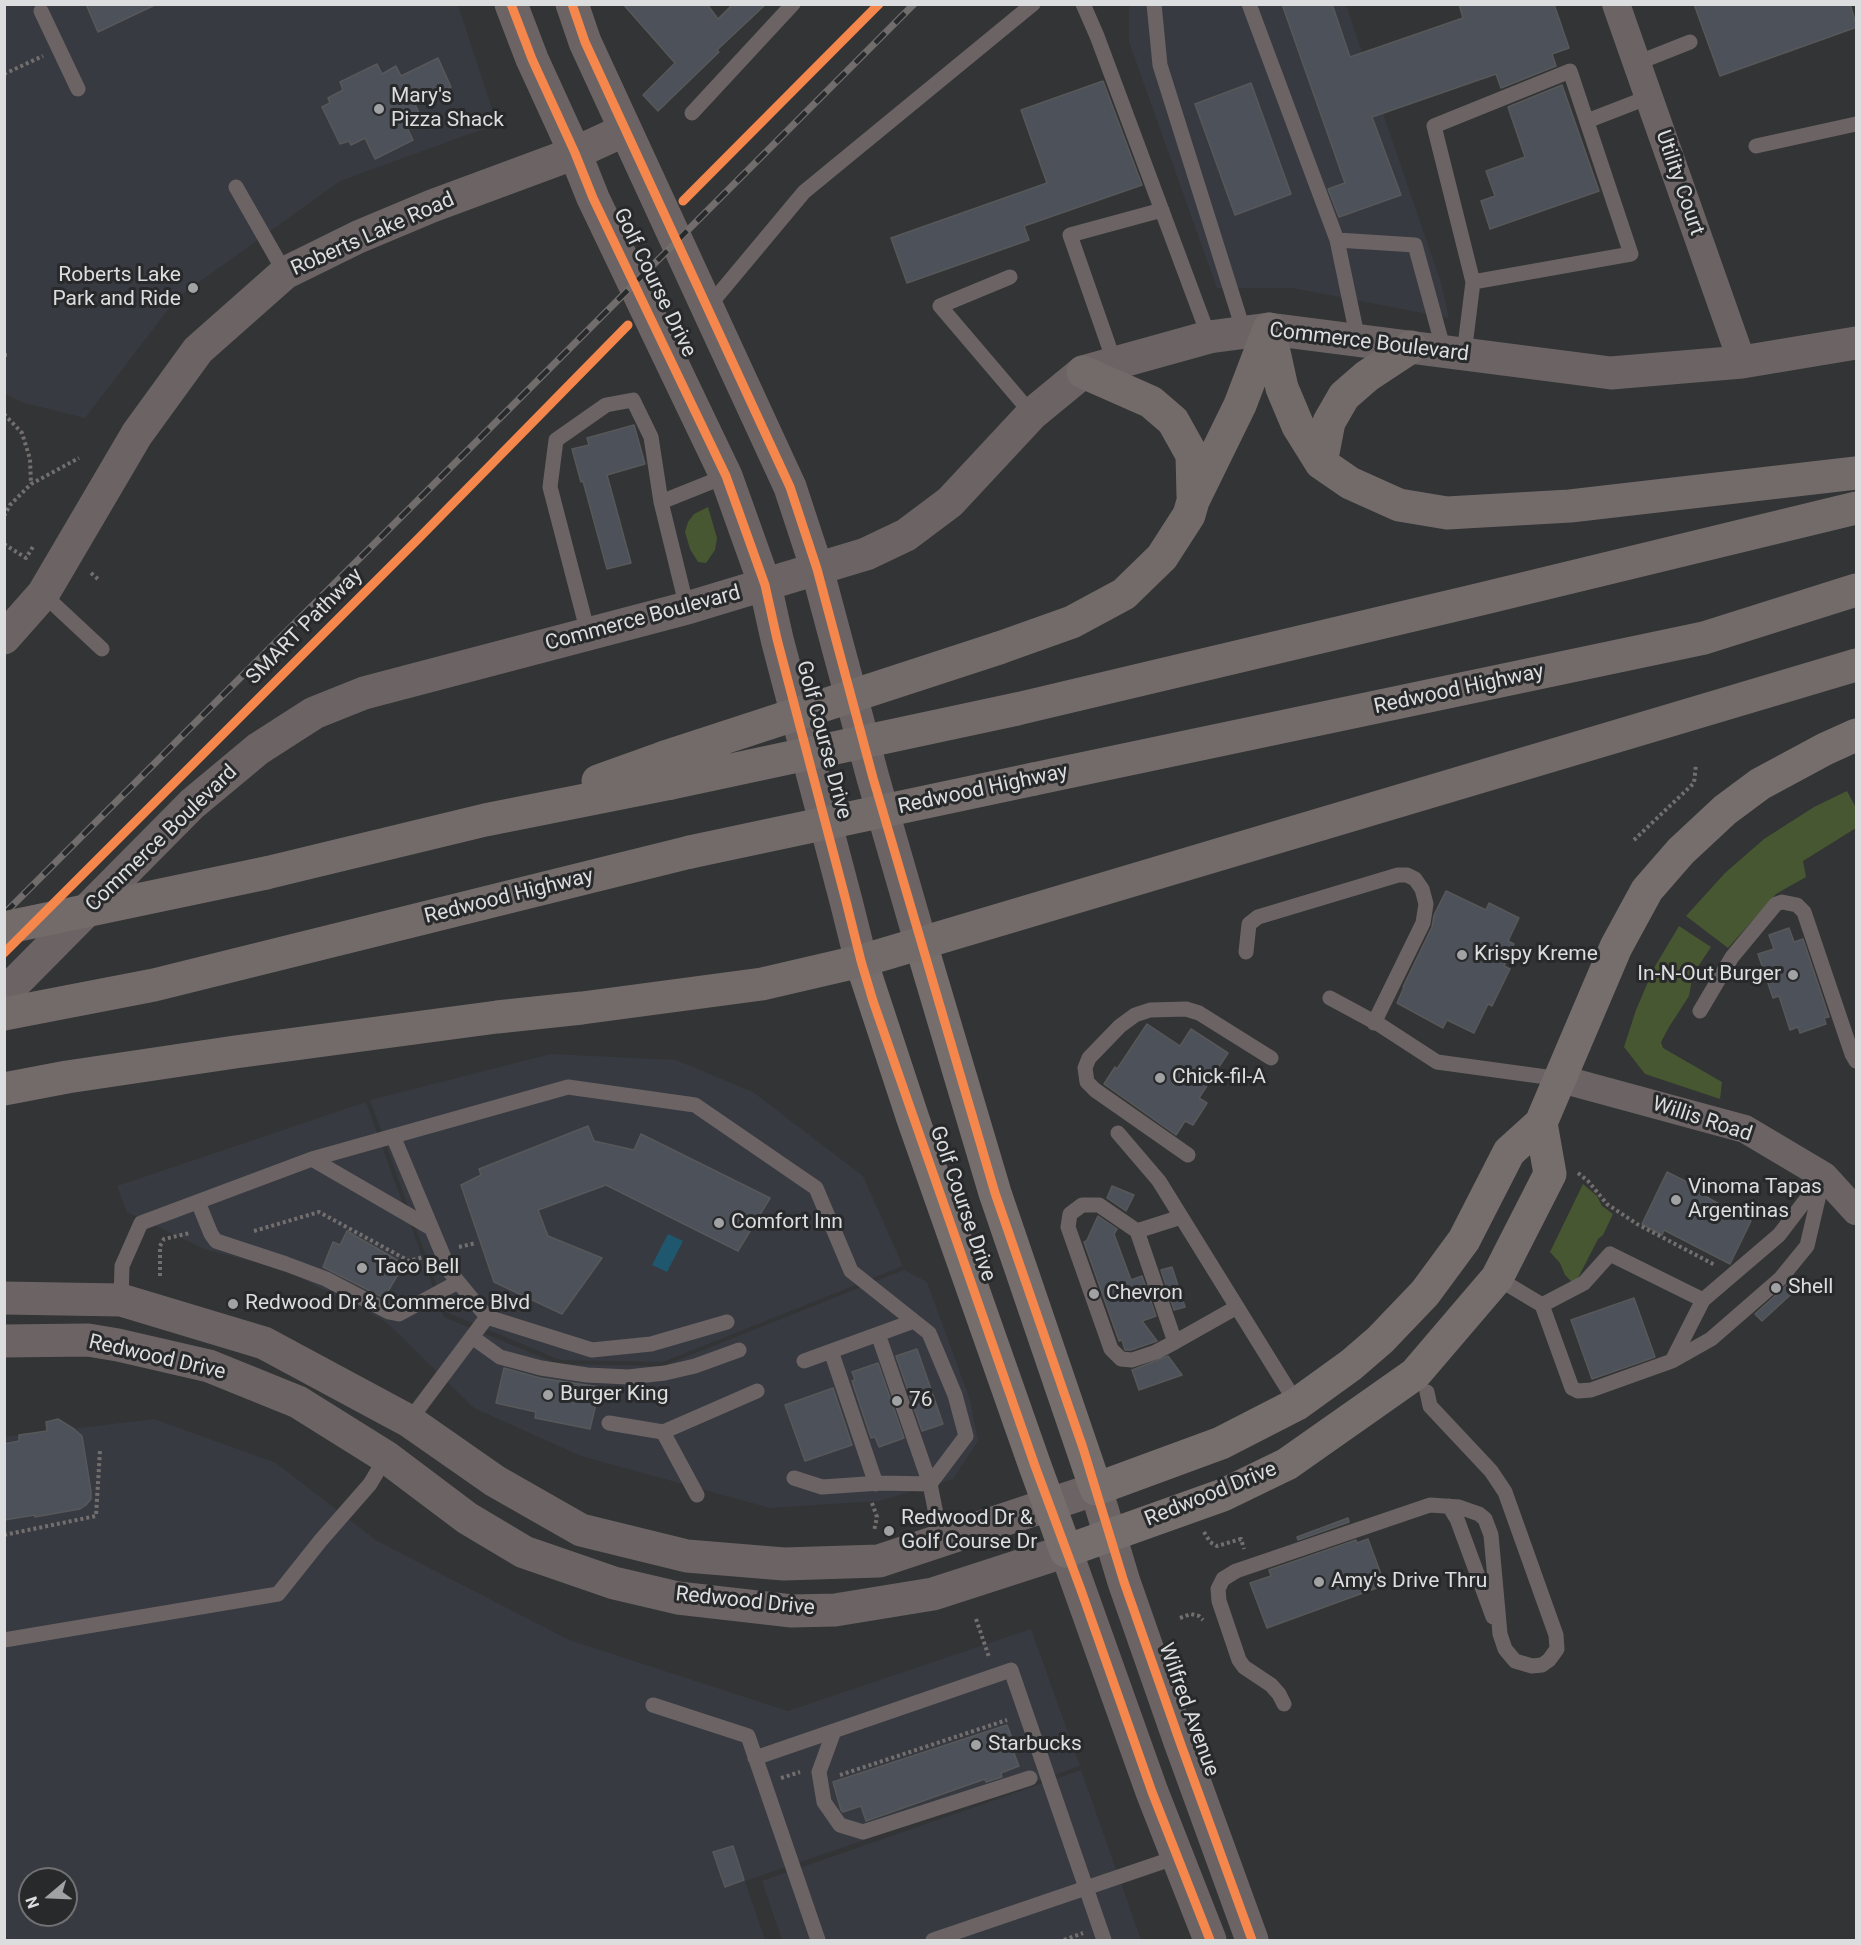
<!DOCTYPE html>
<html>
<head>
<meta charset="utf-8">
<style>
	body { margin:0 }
	#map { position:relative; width:1861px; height:1945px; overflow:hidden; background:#333435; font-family:Roboto,sans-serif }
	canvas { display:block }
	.frame { position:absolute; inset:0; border:6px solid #dcddde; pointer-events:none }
	.north { position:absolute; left:18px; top:1867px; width:60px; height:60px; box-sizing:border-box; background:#28292b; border:2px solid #707173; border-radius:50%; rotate:251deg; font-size:16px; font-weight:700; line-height:24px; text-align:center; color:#dcddde }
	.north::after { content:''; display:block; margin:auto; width:21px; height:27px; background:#a1a2a3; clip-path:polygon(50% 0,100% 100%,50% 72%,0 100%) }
</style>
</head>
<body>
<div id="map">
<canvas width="1861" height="1945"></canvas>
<div class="frame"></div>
<div class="north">N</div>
</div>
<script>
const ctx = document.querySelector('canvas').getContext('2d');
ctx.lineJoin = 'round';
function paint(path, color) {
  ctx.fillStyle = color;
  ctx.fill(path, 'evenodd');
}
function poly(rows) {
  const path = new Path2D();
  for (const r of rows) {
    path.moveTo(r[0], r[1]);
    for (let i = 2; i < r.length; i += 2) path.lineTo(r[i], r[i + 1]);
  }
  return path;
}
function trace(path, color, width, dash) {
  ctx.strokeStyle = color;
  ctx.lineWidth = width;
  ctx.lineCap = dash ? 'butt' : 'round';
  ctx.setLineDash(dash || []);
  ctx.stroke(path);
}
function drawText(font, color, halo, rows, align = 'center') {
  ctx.font = font + ' Roboto,sans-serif';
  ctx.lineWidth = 6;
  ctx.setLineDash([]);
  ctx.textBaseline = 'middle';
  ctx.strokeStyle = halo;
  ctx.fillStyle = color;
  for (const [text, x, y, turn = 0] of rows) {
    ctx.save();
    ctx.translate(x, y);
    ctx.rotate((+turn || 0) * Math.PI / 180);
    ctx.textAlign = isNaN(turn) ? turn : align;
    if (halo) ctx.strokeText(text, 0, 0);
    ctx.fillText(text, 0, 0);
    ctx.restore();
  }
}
paint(poly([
	[4,5,458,5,497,124,340,181,177,298,85,418,24,403,5,394],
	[1129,5,1346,5,1441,283,1449,318,1293,288,1217,288,1129,42],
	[551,1054,676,1060,753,1092,863,1176,903,1266,663,1362,560,1360,446,1312,370,1100],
	[366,1102,444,1317,558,1364,663,1366,904,1270,927,1282,970,1400,978,1441,953,1479,879,1501,770,1508,581,1456,474,1408,385,1321,285,1270,204,1249,127,1212,117,1186],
	[154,1419,276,1463,377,1541,569,1640,788,1711,1031,1629,1080,1766,745,1881,765,1940,5,1940,4,1437],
	[30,1879,66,1879,66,1915,30,1915],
	[1081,1770,1141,1940,782,1940,762,1881]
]), '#383a42');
paint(poly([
	[708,507,717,538,715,550,706,563,698,562,690,549,685,532,688,522,694,514],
	[1847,791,1856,808,1856,828,1803,861,1806,877,1776,894,1728,948,1686,916,1725,873,1764,839,1814,807],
	[1679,926,1711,947,1693,974,1689,996,1669,1027,1661,1042,1663,1048,1722,1082,1720,1099,1645,1074,1624,1047,1636,1010,1654,968],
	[1583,1184,1597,1196,1602,1206,1613,1214,1603,1235,1598,1239,1578,1278,1572,1282,1565,1275,1560,1263,1550,1252]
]), '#475731');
paint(poly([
	[668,1234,683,1241,667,1272,652,1265]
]), '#1f576e');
const building = poly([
	[86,4,157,4,98,32,86,4],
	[623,4,707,4,718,19,733,4,766,4,717,50,719,52,658,111,643,95,675,63,623,4],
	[1282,4,1332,4,1350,57,1463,18,1459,4,1554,4,1569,48,1552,54,1556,66,1501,88,1496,74,1372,117,1401,195,1339,217,1328,189,1345,183,1282,4],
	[1694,4,1850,4,1857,27,1720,76,1694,4],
	[438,58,451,87,415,104,419,113,404,121,413,140,375,159,365,138,351,145,349,141,340,144,322,107,330,103,328,98,343,90,340,82,377,64,382,74,396,66,401,76,438,58],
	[1103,81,1142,185,1024,226,1029,240,907,283,891,238,1047,183,1021,110,1103,81],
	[1251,83,1291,194,1235,215,1195,104,1251,83],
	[1562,85,1599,191,1490,229,1481,201,1495,196,1486,171,1525,157,1508,107,1562,85],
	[634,425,645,464,607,475,631,563,607,569,583,481,581,482,572,449,589,445,587,438,634,425],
	[1446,891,1486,910,1489,903,1519,918,1508,941,1514,944,1504,966,1510,969,1492,1006,1488,1004,1474,1033,1447,1020,1443,1028,1397,1003,1404,987,1403,987,1432,927,1434,915,1446,891],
	[1789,928,1794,942,1803,939,1829,1017,1824,1018,1826,1024,1800,1033,1798,1027,1790,1030,1779,996,1773,998,1758,954,1774,949,1769,935,1789,928],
	[1147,1024,1180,1046,1191,1029,1228,1053,1199,1098,1207,1103,1193,1125,1185,1121,1176,1135,1104,1084,1115,1067,1117,1069,1147,1024],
	[588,1126,594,1141,634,1150,641,1134,770,1198,738,1251,606,1185,538,1210,548,1236,602,1258,562,1314,494,1282,461,1185,481,1175,479,1169,588,1126],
	[1667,1172,1703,1190,1701,1194,1751,1221,1730,1264,1664,1230,1662,1235,1642,1224,1667,1172],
	[1112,1186,1134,1195,1126,1211,1107,1198,1112,1186],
	[1098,1216,1117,1229,1114,1234,1131,1280,1142,1276,1156,1316,1142,1321,1157,1341,1131,1350,1125,1350,1122,1340,1119,1341,1084,1242,1087,1240,1098,1216],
	[347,1231,404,1264,384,1298,323,1267,333,1242,340,1245,347,1231],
	[1172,1267,1185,1307,1174,1310,1161,1270,1172,1267],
	[1794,1277,1801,1285,1762,1321,1755,1314,1786,1286,1794,1277],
	[1634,1298,1655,1357,1592,1379,1571,1320,1634,1298],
	[917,1349,943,1424,922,1431,896,1356,917,1349],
	[1168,1356,1182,1375,1139,1390,1132,1370,1168,1356],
	[878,1363,904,1438,879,1447,875,1437,871,1438,852,1381,855,1380,852,1372,878,1363],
	[504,1368,540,1378,600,1387,590,1429,535,1418,536,1412,496,1403,504,1368],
	[833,1388,852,1445,805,1461,785,1405,833,1388],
	[58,1419,74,1429,82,1436,91,1491,91,1499,86,1505,80,1509,35,1517,35,1515,4,1520,4,1444,19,1441,19,1435,47,1431,46,1422,58,1419],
	[1348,1518,1349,1522,1298,1540,1297,1537,1348,1518],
	[1368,1539,1385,1585,1267,1628,1250,1583,1271,1576,1269,1570,1356,1540,1357,1543,1368,1539],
	[1007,1725,1015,1747,1012,1748,1019,1766,1001,1773,1002,1777,986,1782,985,1779,866,1821,861,1806,843,1812,841,1810,833,1782,1007,1725],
	[733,1846,744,1880,725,1887,713,1852,733,1846]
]);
paint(building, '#4d515a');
trace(building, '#575859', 1.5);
trace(poly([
	[4,74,43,56],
	[4,355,10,355],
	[4,414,22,433,30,459,31,484],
	[4,516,10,505,31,484,79,458],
	[4,544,26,558,34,545],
	[91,573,98,579],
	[1634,840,1694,783,1696,764],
	[1578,1173,1588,1181,1607,1204,1637,1224,1715,1265],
	[254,1231,319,1212,409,1261,423,1257],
	[459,1247,476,1243],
	[160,1276,160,1246,164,1239,190,1233],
	[872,1503,877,1517,874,1531],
	[1204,1532,1210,1542,1217,1546,1241,1539,1244,1549],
	[4,1535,96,1516,100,1450],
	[1180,1618,1191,1614,1199,1616,1203,1620],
	[976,1619,989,1657],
	[840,1775,1007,1720],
	[781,1778,800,1772],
	[1064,1940,1083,1933]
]), '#736f6e', 4, [3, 3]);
trace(poly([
	[1083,4,1097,36,1209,337],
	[1154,4,1160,65,1244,332],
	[1249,4,1337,240,1358,340],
	[41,11,78,89],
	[1637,63,1690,42],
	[692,113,793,4],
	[1587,121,1649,97],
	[1756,146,1856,124],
	[236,187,285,273],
	[1337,240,1415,245,1444,351],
	[1010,277,940,306,1032,414],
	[708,307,804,192,1033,4],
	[1464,354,1473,282,1631,254,1570,71,1434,126,1473,282],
	[1115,364,1070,235,1162,210],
	[661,502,726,476],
	[43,594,102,649],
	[588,633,550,487,556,440,606,405,633,400,651,437,661,502,687,608],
	[1246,952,1249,924,1258,917,1398,875,1407,875,1415,879,1422,889,1426,904,1423,923,1374,1023],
	[1330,998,1380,1025,1437,1062,1561,1079],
	[1700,1011,1732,957,1776,904,1782,902,1797,905,1804,912,1852,1054,1856,1061],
	[1118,1133,1159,1181,1297,1404],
	[393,1136,450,1272,487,1317],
	[1188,1155,1095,1090,1087,1082,1085,1068,1089,1058,1120,1026,1135,1015,1150,1010,1186,1009,1199,1013,1271,1058],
	[312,1159,431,1228],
	[198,1202,211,1234,216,1241,286,1264,326,1279,389,1312,399,1314,458,1282],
	[1137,1231,1181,1217],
	[1497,1278,1542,1305,1584,1283,1610,1254,1703,1300,1779,1235,1824,1176],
	[121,1300,122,1266,141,1223,312,1159,568,1087,695,1105,816,1188,851,1271,929,1333,955,1395,966,1436,930,1484,941,1539],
	[1542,1305,1572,1388,1578,1391,1591,1390,1672,1361,1703,1300],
	[472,1337,500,1357,541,1368,587,1375,628,1377,665,1373,695,1366,739,1350],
	[1175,1342,1137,1231,1099,1205,1082,1205,1070,1214,1068,1227,1111,1349,1121,1359,1132,1360,1156,1352,1175,1342,1237,1307],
	[831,1351,876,1484],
	[804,1361,914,1321],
	[1672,1361,1711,1339,1780,1279,1807,1246,1822,1182],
	[409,1421,487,1317,592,1350,651,1344,727,1322],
	[609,1423,663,1432,757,1391],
	[663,1432,697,1495],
	[794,1478,822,1487,880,1483,930,1484,878,1334],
	[1449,1506,1457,1519,1493,1617],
	[4,1640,278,1594,321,1540,370,1484,386,1457],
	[1284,1704,1279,1694,1271,1685,1244,1667,1239,1660,1219,1601,1218,1589,1223,1579,1236,1571,1430,1505,1459,1507,1479,1514,1485,1519,1491,1535,1500,1634,1505,1649,1515,1661,1532,1666,1542,1665,1549,1660,1557,1649,1556,1635,1505,1492,1491,1471,1430,1406,1427,1392],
	[653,1705,748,1736,818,1940],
	[834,1731,819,1772,824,1802,840,1825,863,1832,1030,1778],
	[755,1758,1011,1670,1104,1940],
	[933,1940,1177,1857]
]), '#6c6464', 15);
trace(poly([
	[1616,4,1742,362],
	[1561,1079,1745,1129,1824,1176,1856,1211]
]), '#6c6464', 28);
trace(poly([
	[511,4,532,59,575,153,593,198,726,476,765,585,777,639,846,901,861,961],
	[572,4,585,42,790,487,817,569,873,778,921,944],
	[4,638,43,594,137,434,198,350,285,273,358,237,432,206,575,153,625,130],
	[4,994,192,804,258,749,314,713,364,693,687,608,866,554,906,535,950,502,1032,414,1083,372,1209,337,1269,329,1611,373,1742,362,1856,343],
	[4,1298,121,1300,264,1343,409,1421,495,1481,581,1530,687,1556,784,1564,879,1561,1096,1489,1124,1582,1180,1742,1252,1940],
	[4,1341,88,1340,118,1345,209,1366,298,1402,386,1457,467,1518,524,1552,614,1583,678,1598,792,1611,835,1610,933,1594,1066,1551,1152,1792,1210,1940]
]), '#6c6464', 33);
trace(poly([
	[921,944,995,1193,1096,1489,1221,1443,1297,1404,1351,1365,1380,1340,1425,1293,1464,1240,1509,1152,1541,1123,1616,947,1647,890,1681,851,1725,810,1760,784,1825,749,1856,735],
	[861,961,913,1119,1035,1466,1066,1551,1223,1495,1287,1464,1415,1374,1497,1278,1550,1174,1541,1123]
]), '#766e6d', 33);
trace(poly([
	[1269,329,1282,388,1298,426,1321,463,1350,483,1399,505,1447,513,1570,506,1856,473],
	[1083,372,1151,402,1173,421,1192,455,1193,496],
	[1321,463,1329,422,1344,396,1367,376,1411,347],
	[999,648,1072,622,1124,594,1162,557,1189,515,1193,501,1240,405,1269,329],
	[1017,709,1481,599,1856,508],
	[1034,779,1704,638,1856,590],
	[598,781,665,757],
	[266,873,485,820,671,783],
	[4,1014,154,985,690,852],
	[4,1089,67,1077,235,1052,497,1017,582,1008,762,984,861,961,1856,665]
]), '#736b6a', 33);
const rail = poly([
	[4,914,914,4]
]);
trace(rail, '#706d6c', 7);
trace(rail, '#28292b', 4.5, [14]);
trace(poly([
	[665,757,999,648],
	[671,783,1017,709],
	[690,852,1034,779],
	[4,928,266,873]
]), '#736b6a', 33);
trace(poly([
	[511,4,532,59,575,153,593,198,726,476,765,585,777,639,846,901,861,961,873,1001,1035,1466,1081,1590,1152,1792,1210,1940],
	[572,4,585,42,790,487,817,569,873,778,995,1193,1083,1448,1124,1582,1180,1742,1252,1940],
	[683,201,879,4],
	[4,953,417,540,628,325]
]), '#f5874c', 9);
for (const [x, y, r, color] of [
	[379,109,6,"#a1a2a3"],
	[193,288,6,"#a1a2a3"],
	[1462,955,6,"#a1a2a3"],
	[1793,975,6,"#a1a2a3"],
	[1160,1078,6,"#a1a2a3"],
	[1676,1200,6,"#a1a2a3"],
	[719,1223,6,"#a1a2a3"],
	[362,1268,6,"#a1a2a3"],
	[1776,1288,6,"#a1a2a3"],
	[1094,1294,6,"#a1a2a3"],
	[233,1304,6,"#a1a2a3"],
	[548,1395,6,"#a1a2a3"],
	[897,1401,6,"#a1a2a3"],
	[889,1531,6,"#a1a2a3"],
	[1319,1582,6,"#a1a2a3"],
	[976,1745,6,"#a1a2a3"]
]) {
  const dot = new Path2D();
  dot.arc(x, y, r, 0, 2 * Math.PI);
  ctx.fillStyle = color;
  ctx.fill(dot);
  trace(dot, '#28292b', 2);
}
drawText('21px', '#dcddde', '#28292b', [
	["Mary's",391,97],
	["Pizza Shack",391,121],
	["Roberts Lake",181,276,"right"],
	["Park and Ride",181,300,"right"],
	["Krispy Kreme",1474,955],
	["In-N-Out Burger",1781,975,"right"],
	["Chick-fil-A",1172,1078],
	["Vinoma Tapas",1688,1188],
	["Argentinas",1688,1212],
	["Comfort Inn",731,1223],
	["Taco Bell",374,1268],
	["Shell",1788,1288],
	["Chevron",1106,1294],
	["Redwood Dr & Commerce Blvd",245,1304],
	["Burger King",560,1395],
	["76",909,1401],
	["Redwood Dr &",901,1519],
	["Golf Course Dr",901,1543],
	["Amy's Drive Thru",1331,1582],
	["Starbucks",988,1745]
], 'left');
drawText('21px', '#dcddde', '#28292b', [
	["Utility Court",1679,183,71],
	["Roberts Lake Road",373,235,-24],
	["Golf Course Drive",654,283,64],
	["Commerce Boulevard",1369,343,7],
	["Commerce Boulevard",643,619,-15],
	["SMART Pathway",305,627,-45],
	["Redwood Highway",1459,690,-12],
	["Golf Course Drive",823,740,75],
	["Redwood Highway",983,790,-12],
	["Commerce Boulevard",162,839,-44],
	["Redwood Highway",509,897,-14],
	["Willis Road",1702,1120,18],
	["Golf Course Drive",962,1204,71],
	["Redwood Drive",157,1358,13],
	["Redwood Drive",1211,1495,-22],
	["Redwood Drive",745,1602,6],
	["Wilfred Avenue",1188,1710,70]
]);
</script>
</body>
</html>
